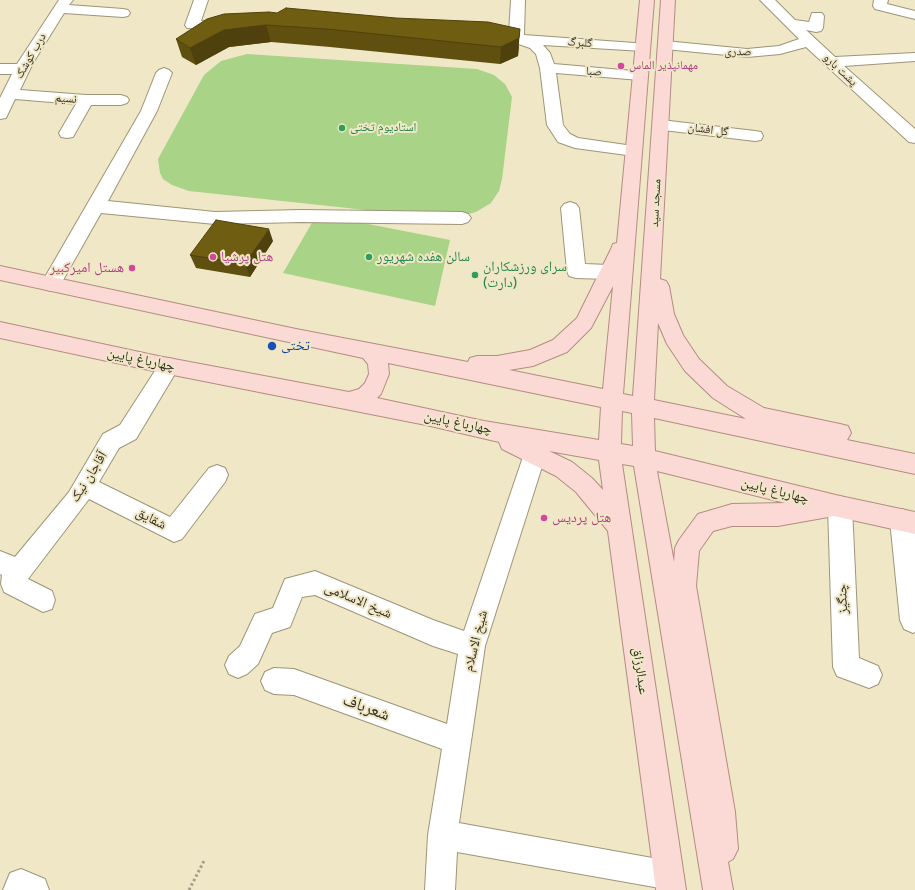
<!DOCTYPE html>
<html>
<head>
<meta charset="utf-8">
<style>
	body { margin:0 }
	canvas { display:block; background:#f0e7c7 }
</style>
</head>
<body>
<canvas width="915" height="890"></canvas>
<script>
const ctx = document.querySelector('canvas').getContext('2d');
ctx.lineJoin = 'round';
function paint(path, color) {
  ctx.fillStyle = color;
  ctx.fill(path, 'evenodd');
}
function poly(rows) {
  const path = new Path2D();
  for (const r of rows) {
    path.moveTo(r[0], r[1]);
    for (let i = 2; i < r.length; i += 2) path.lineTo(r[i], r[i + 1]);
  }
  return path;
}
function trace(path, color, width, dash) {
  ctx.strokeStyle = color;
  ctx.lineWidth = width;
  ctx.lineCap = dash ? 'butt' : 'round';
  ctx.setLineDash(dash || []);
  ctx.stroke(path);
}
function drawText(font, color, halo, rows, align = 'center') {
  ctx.font = font + ' "Varela Round","Noto Naskh Arabic",sans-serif';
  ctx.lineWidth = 4;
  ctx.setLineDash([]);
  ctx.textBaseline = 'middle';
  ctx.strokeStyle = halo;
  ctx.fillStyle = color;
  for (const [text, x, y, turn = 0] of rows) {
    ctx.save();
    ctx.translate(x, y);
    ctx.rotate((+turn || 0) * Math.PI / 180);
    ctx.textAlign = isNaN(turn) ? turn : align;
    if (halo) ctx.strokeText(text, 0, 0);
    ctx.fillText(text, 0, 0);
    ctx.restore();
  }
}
paint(poly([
	[247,54,477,69,494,75,505,84,512,97,502,179,499,191,491,203,476,212,450,219,189,191,172,185,163,179,160,173,158,159,204,75,221,61],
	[317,214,450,240,435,306,283,273]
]), '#a9d386');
const minor = poly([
	[59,0,73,0,69,5,123,9,128,10,130,13,128,16,123,17,64,13,33,63,20,90,86,95,121,95,127,97,129,100,127,103,121,105,91,105,73,137,67,138,61,137,59,133,76,104,15,99,6,118,0,119,0,98,12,74,0,74,0,64,17,64,59,0],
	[194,0,208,0,201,21,228,22,233,23,235,26,233,29,228,30,187,28,185,25,194,0],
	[511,0,525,0,524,35,648,44,650,47,648,50,643,51,543,45,550,53,554,64,645,72,648,75,645,78,640,80,556,73,563,125,570,134,578,138,640,147,642,151,640,155,634,156,575,148,558,142,547,125,540,68,536,54,530,48,513,42,511,39,509,33,511,0],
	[760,0,775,0,795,20,809,22,812,13,822,13,824,16,823,28,821,31,816,32,806,30,835,57,915,53,915,61,844,66,915,129,915,143,909,142,806,47,780,54,747,57,665,49,660,48,658,45,660,42,665,41,747,49,779,46,799,39,760,0],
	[874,0,888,0,887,4,915,11,915,19,875,9,873,6,874,0],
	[164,68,169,70,172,73,157,111,108,201,215,212,301,210,462,212,468,214,471,218,468,222,462,224,301,222,215,224,101,213,58,289,51,291,44,289,41,284,141,111,156,73,159,70,164,68],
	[661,120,755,131,761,132,763,136,761,140,755,141,655,129,653,125,655,121,661,120],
	[570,202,576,204,579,208,585,264,609,265,616,267,618,272,616,277,609,279,576,278,569,276,567,271,561,208,564,204,570,202],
	[169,358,176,360,179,366,176,372,136,439,119,448,99,482,170,517,209,468,217,465,225,468,228,475,225,482,182,539,174,542,89,499,28,579,52,591,55,600,52,609,43,612,4,592,1,584,2,575,0,574,0,551,15,557,69,492,103,434,120,425,162,360,169,358],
	[535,444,543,447,546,454,485,646,459,823,669,861,680,865,684,876,680,887,671,890,457,852,455,890,425,890,428,835,442,749,294,695,274,694,265,690,261,681,265,672,274,668,294,669,447,724,458,654,433,646,315,595,302,597,290,627,272,633,258,664,247,674,238,678,229,674,225,665,229,656,240,646,255,614,273,608,285,579,315,571,433,620,464,631,524,454,527,447,535,444],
	[840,496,848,500,852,507,859,658,878,666,882,675,878,684,869,688,837,676,833,667,828,507,832,500,840,496],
	[902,509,910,512,914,520,915,531,915,632,913,633,904,629,900,620,890,520,894,512,902,509],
	[21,869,45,879,49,890,3,890,10,873,21,869]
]);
const major = poly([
	[640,0,654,0,623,394,633,396,661,0,675,0,660,279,666,281,669,286,674,314,683,335,699,359,727,386,764,408,840,424,848,426,851,433,847,440,915,454,915,474,654,418,655,451,840,496,915,512,915,534,834,516,778,526,732,526,713,531,699,551,696,586,735,812,738,849,733,859,728,862,733,890,703,890,634,466,622,464,686,890,656,890,608,531,576,492,556,476,502,449,499,442,426,425,158,372,0,338,0,322,158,356,349,392,359,389,365,383,369,374,368,364,363,358,0,280,0,266,296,329,468,362,470,358,477,356,497,356,530,350,553,340,577,318,611,249,613,244,617,243,640,0],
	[613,286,603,389,509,370,533,366,567,352,591,328,613,286],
	[658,323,667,344,685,371,713,398,746,419,654,400,658,323],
	[388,363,601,407,599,440,484,421,377,398,381,394,389,374,388,363],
	[622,411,632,413,633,446,621,444,622,411],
	[549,451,599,460,603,490,592,478,572,462,549,451],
	[657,471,785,503,732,504,698,514,679,540,675,548,674,562,657,471]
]);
trace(minor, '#9d9577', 2);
trace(major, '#b38d83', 2);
trace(poly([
	[189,890,205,859]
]), '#a69f86', 3, [2.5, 2.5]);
paint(minor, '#fff');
paint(major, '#fbd9d4');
paint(poly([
	[277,13,519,46,518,56,500,64,330,47,271,42,229,47,196,65,182,57,176,39],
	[273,241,250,277,196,268,190,255]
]), '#5f500f');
paint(poly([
	[266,25,271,42,229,47,196,65,190,48,224,30],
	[520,29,518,56,500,64,501,47],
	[269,229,273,241,250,277,245,264]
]), '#4e410d');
const building = poly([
	[286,8,396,18,488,22,520,29,519,38,501,47,327,29,266,25,224,30,190,48,176,39,207,19,224,14,269,12,277,13,286,8],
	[216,220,269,229,245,264,190,255,216,220]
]);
paint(building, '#6f5d12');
trace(building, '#4e410d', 1);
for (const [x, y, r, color] of [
	[621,66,4,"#d1479c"],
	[342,128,4,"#2e9e5b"],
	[213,257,4,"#d1479c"],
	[369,257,4,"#2e9e5b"],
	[132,268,4,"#d1479c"],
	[475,275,4,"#2e9e5b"],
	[272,346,5,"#1a4fb4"],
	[544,518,4,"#d1479c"]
]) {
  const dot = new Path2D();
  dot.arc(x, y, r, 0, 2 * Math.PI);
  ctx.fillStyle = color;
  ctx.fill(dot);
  trace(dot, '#f0e7c7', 1.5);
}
drawText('12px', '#322f22', '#f0e7c7', [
	["گلبرگ",580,43,4],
	["صدری",738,52,1],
	["درب کوشک",31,56,-60],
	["پشت بارو",840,70,43],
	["صبا",594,72,4],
	["نسیم",66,99,5],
	["گل افشان",708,130,7],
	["مسجد سید",656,203,-87]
]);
drawText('12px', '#b23c85', '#f0e7c7', [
	["مهمانپذیر الماس",629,66]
], 'left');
drawText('12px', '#27864d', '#f0e7c7', [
	["استادیوم تختی",350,128]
], 'left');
drawText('14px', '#b23c85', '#f0e7c7', [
	["هتل پرشیا",221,257],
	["هستل امیرکبیر",124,268,"right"],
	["هتل پردیس",552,518]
], 'left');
drawText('14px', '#27864d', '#f0e7c7', [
	["سالن هفده شهریور",377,257],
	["سرای ورزشکاران",483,267],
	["(دارت)",483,283]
], 'left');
drawText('14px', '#164399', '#f0e7c7', [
	["تختی",281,346]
], 'left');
drawText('14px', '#322f22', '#f0e7c7', [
	["چهارباغ پایین",141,360,12],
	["چهارباغ پایین",458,423,12],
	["آقاجان نیک",89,477,-58],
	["چهارباغ پایین",775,491,14],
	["شقایق",151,519,27],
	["چنگیز",843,599,-92],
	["شیخ الاسلامی",358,601,23],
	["شیخ الاسلام",476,641,-76],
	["عبدالرزاق",640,671,82]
]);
drawText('17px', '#322f22', '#f0e7c7', [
	["شعرباف",366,708,20]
]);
</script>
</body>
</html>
